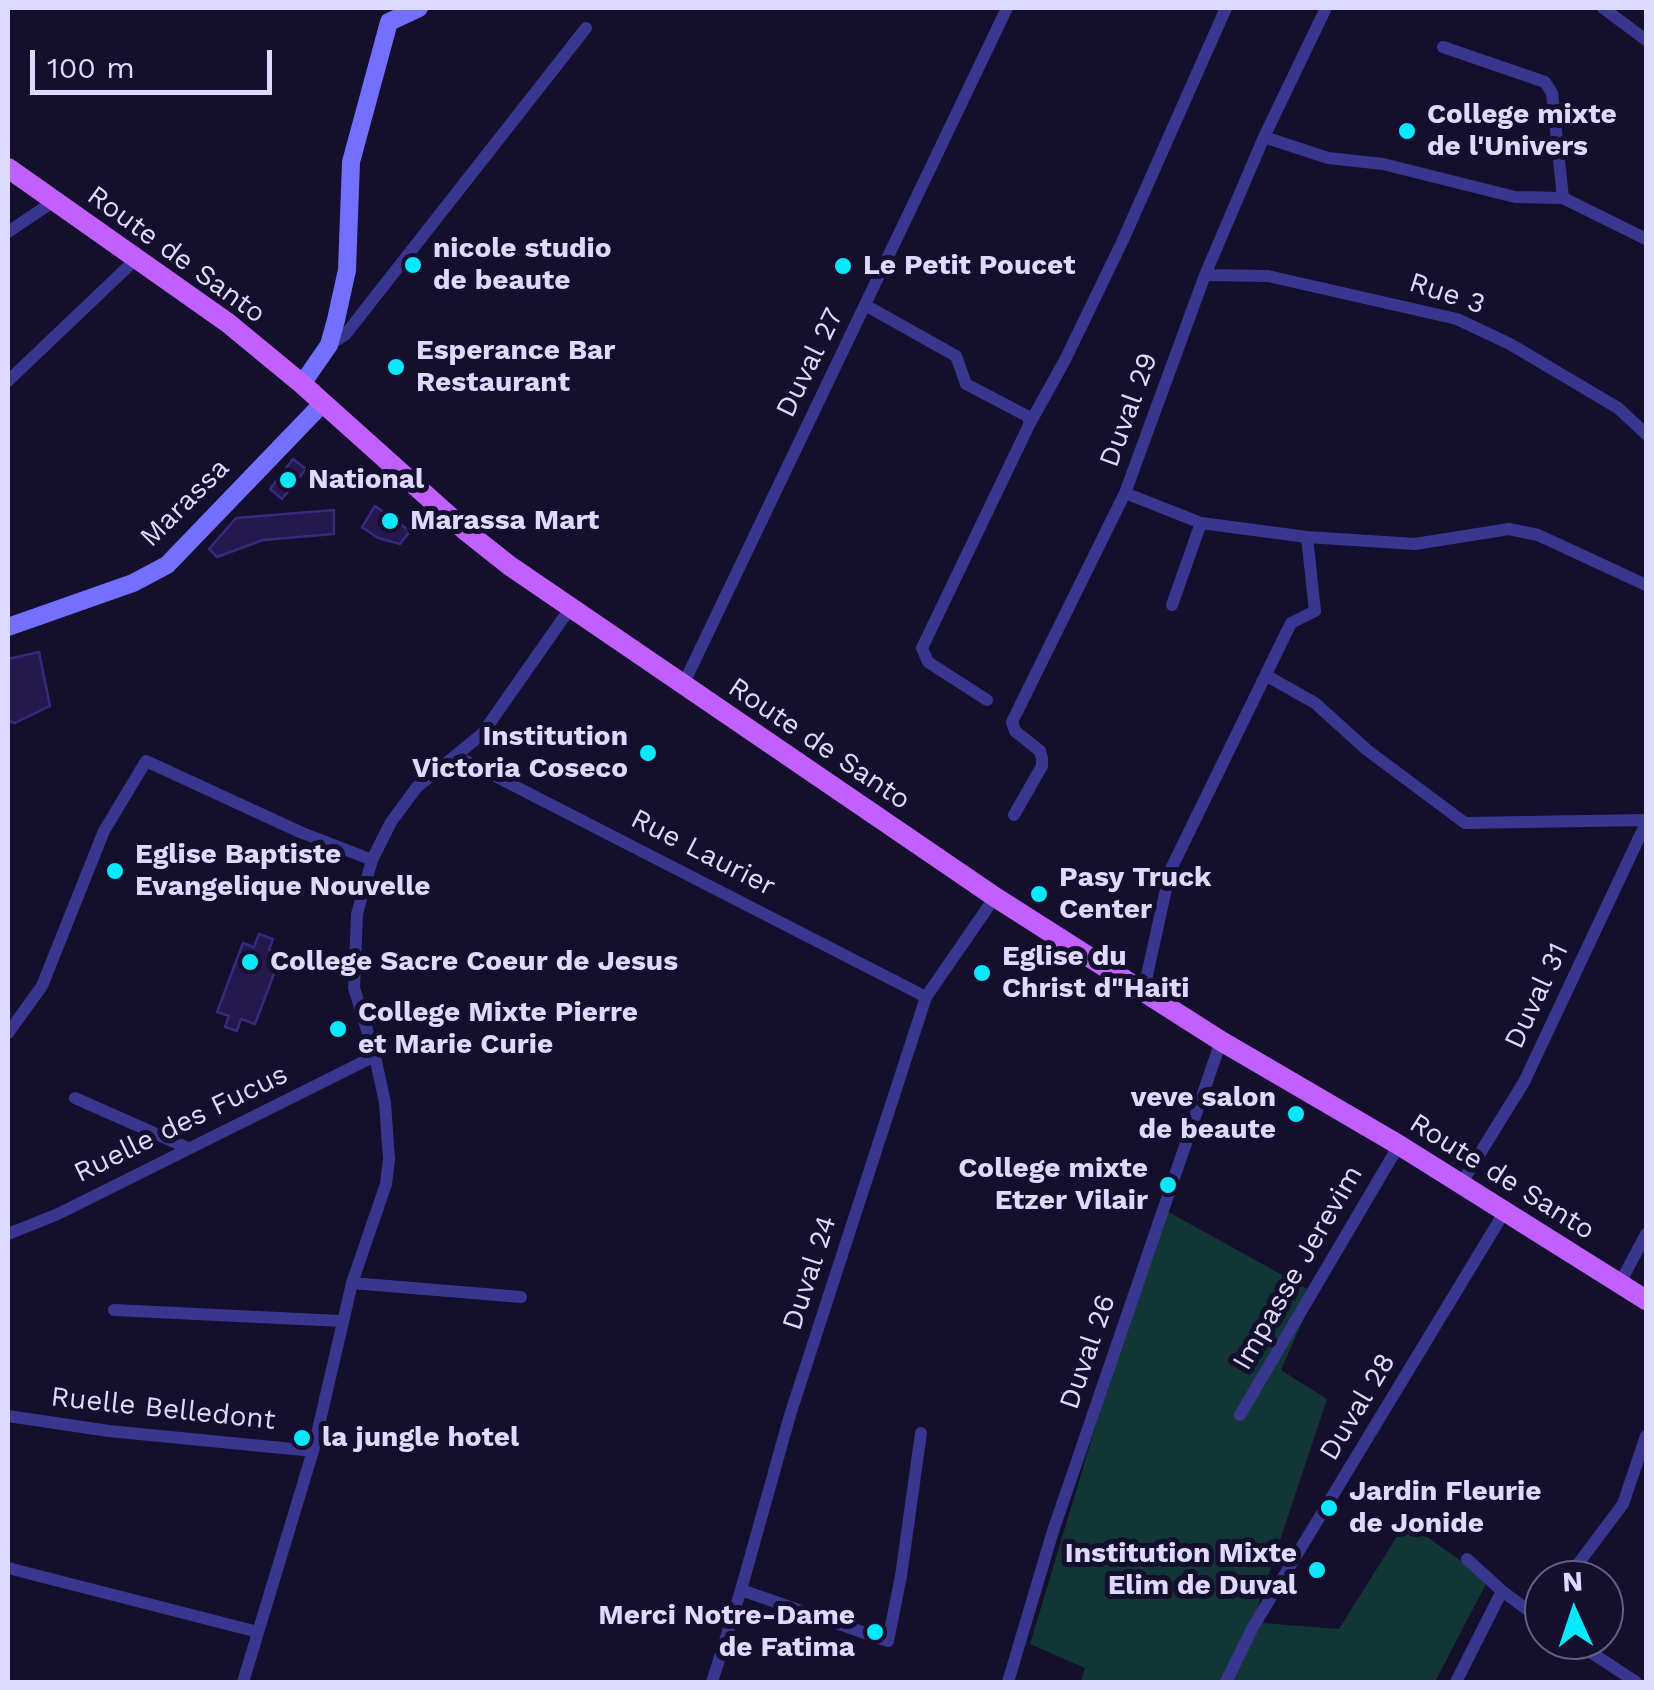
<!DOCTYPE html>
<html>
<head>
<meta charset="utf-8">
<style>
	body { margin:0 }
	#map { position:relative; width:1654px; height:1690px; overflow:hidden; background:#130f2c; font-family:"Work Sans",sans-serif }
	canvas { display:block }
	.frame { position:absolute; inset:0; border:10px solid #ddd9ff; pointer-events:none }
	.north { position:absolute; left:1524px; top:1560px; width:100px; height:100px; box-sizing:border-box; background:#130f2c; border:2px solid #646080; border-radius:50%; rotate:357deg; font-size:28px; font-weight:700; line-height:40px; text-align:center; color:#ddd9ff }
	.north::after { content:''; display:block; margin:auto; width:35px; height:45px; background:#05e8ff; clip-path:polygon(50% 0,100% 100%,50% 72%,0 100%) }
	.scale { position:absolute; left:30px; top:50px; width:242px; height:45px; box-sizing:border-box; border:5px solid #ddd9ff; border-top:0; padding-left:12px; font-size:30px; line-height:35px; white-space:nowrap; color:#ddd9ff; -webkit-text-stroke:8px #130f2c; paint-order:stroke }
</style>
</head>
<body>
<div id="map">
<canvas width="1654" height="1690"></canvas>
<div class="frame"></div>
<div class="north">N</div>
<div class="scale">100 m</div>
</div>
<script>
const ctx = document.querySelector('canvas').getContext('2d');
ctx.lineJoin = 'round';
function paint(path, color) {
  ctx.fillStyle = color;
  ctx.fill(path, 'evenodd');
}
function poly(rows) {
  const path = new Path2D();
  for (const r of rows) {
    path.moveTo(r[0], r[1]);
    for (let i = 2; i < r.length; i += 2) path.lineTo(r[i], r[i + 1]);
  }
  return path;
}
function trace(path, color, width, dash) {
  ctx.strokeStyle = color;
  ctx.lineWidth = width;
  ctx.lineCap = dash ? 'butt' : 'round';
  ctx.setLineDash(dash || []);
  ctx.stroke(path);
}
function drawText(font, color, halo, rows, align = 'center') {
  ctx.font = font + ' "Work Sans",sans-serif';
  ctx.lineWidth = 10;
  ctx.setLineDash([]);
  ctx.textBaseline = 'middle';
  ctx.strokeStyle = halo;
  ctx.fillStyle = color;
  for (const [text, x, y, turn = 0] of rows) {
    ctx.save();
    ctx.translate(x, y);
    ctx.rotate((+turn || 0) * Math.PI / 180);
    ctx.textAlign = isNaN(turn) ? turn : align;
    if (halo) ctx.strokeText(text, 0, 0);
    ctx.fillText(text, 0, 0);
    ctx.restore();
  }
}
paint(poly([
	[1161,1208,1315,1293,1281,1370,1327,1399,1254,1618,1264,1623,1339,1629,1406,1522,1488,1580,1435,1682,1081,1682,1085,1668,1030,1644]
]), '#113635');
const building = poly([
	[293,459,306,469,282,499,270,489,293,459],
	[375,506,410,531,400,544,378,538,362,527,375,506],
	[334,510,334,534,263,540,217,557,209,549,236,518,334,510],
	[39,652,50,706,15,723,8,721,8,659,39,652],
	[259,934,273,939,269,950,281,955,255,1024,241,1019,237,1031,225,1027,229,1016,217,1012,243,943,254,947,259,934]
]);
paint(building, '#23194e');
trace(building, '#39297c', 2.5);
trace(poly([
	[1603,8,1646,40],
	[1443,47,1545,82,1552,93,1563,198],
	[1264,137,1328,158,1383,164,1515,197,1563,198,1646,239],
	[8,232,54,201],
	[1205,275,1268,276,1457,319,1510,344,1618,408,1646,434],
	[865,305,956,356,966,384,1027,416,1030,423,922,648,928,662,987,700],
	[329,345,345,335,586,28],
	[8,381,136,259],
	[1030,423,1065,360,1123,240,1226,8],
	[1125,493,1201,523,1307,537,1415,544,1509,529,1538,535,1646,585],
	[1172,605,1201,523],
	[1267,676,1315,703,1367,750,1465,823,1646,820],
	[683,685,1007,8],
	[456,756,926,997],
	[1014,815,1042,766,1042,758,1040,751,1015,731,1012,722,1125,493,1205,275,1264,137,1326,8],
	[1144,989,1170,871,1291,623,1315,611,1307,537],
	[8,1033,42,986,104,831,146,761,300,832,372,860],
	[75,1098,188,1148],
	[1461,1184,1524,1082,1646,823],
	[8,1234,58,1214,375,1056],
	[352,1283,521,1297],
	[1620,1283,1646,1234],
	[114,1310,341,1321],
	[1240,1415,1399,1145],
	[8,1416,109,1431,313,1451],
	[1467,1559,1502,1591,1544,1622],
	[8,1568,258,1632],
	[1566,1580,1623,1504,1646,1436],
	[741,1590,888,1641,901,1576,921,1433],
	[1572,1640,1636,1682],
	[243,1682,313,1451,352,1283,386,1184,389,1159,385,1103,375,1056,354,988,357,914,372,860,391,822,417,787,482,734,571,607],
	[712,1682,741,1590,790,1415,926,997,995,897],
	[1008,1682,1053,1531,1221,1041],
	[1226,1682,1253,1627,1505,1211],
	[1456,1682,1502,1591]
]), '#38368e', 12);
trace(poly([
	[302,384,329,345,336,320,347,270,351,162,389,22,419,8],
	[8,627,133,583,167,565,322,404]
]), '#7370ff', 18);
trace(poly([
	[8,168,228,323,302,384,467,532,510,566,995,897,1221,1041,1399,1145,1646,1300]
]), '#c260ff', 20);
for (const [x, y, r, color] of [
	[1407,131,10,"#05e8ff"],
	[413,265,10,"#05e8ff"],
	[843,266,10,"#05e8ff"],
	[396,367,10,"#05e8ff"],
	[288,480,10,"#05e8ff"],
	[390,521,10,"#05e8ff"],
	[648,753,10,"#05e8ff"],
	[115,871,10,"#05e8ff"],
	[1039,894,10,"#05e8ff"],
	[250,962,10,"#05e8ff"],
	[982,973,10,"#05e8ff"],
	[338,1029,10,"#05e8ff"],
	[1296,1114,10,"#05e8ff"],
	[1168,1185,10,"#05e8ff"],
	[302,1438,10,"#05e8ff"],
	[1329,1508,10,"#05e8ff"],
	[1317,1570,10,"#05e8ff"],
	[875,1632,10,"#05e8ff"]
]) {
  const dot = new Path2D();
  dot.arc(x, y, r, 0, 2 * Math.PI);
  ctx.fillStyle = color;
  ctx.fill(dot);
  trace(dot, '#130f2c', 4);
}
drawText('bold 28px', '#ddd9ff', '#130f2c', [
	["College mixte",1427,115],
	["de l'Univers",1427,147],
	["nicole studio",433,249],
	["de beaute",433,281],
	["Le Petit Poucet",863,266],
	["Esperance Bar",416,351],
	["Restaurant",416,383],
	["National",308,480],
	["Marassa Mart",410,521],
	["Institution",628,737,"right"],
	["Victoria Coseco",628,769,"right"],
	["Eglise Baptiste",135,855],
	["Evangelique Nouvelle",135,887],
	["Pasy Truck",1059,878],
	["Center",1059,910],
	["Eglise du",1002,957],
	["Christ d\"Haiti",1002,989],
	["College Sacre Coeur de Jesus",270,962],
	["College Mixte Pierre",358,1013],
	["et Marie Curie",358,1045],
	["veve salon",1276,1098,"right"],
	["de beaute",1276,1130,"right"],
	["College mixte",1148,1169,"right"],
	["Etzer Vilair",1148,1201,"right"],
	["la jungle hotel",322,1438],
	["Jardin Fleurie",1349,1492],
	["de Jonide",1349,1524],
	["Institution Mixte",1297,1554,"right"],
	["Elim de Duval",1297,1586,"right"],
	["Merci Notre-Dame",855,1616,"right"],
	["de Fatima",855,1648,"right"]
], 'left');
drawText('28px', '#ddd9ff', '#130f2c', [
	["Route de Santo",176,255,36],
	["Rue 3",1447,294,18],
	["Duval 27",810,363,-64],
	["Duval 29",1129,410,-70],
	["Marassa",185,503,-45],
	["Route de Santo",819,744,34],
	["Rue Laurier",703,853,27],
	["Duval 31",1537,996,-65],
	["Ruelle des Fucus",181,1124,-26],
	["Route de Santo",1502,1177,32],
	["Impasse Jerevim",1298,1268,-60],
	["Duval 24",810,1273,-72],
	["Duval 26",1088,1352,-71],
	["Duval 28",1358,1407,-59],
	["Ruelle Belledont",163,1409,6]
]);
</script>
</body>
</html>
